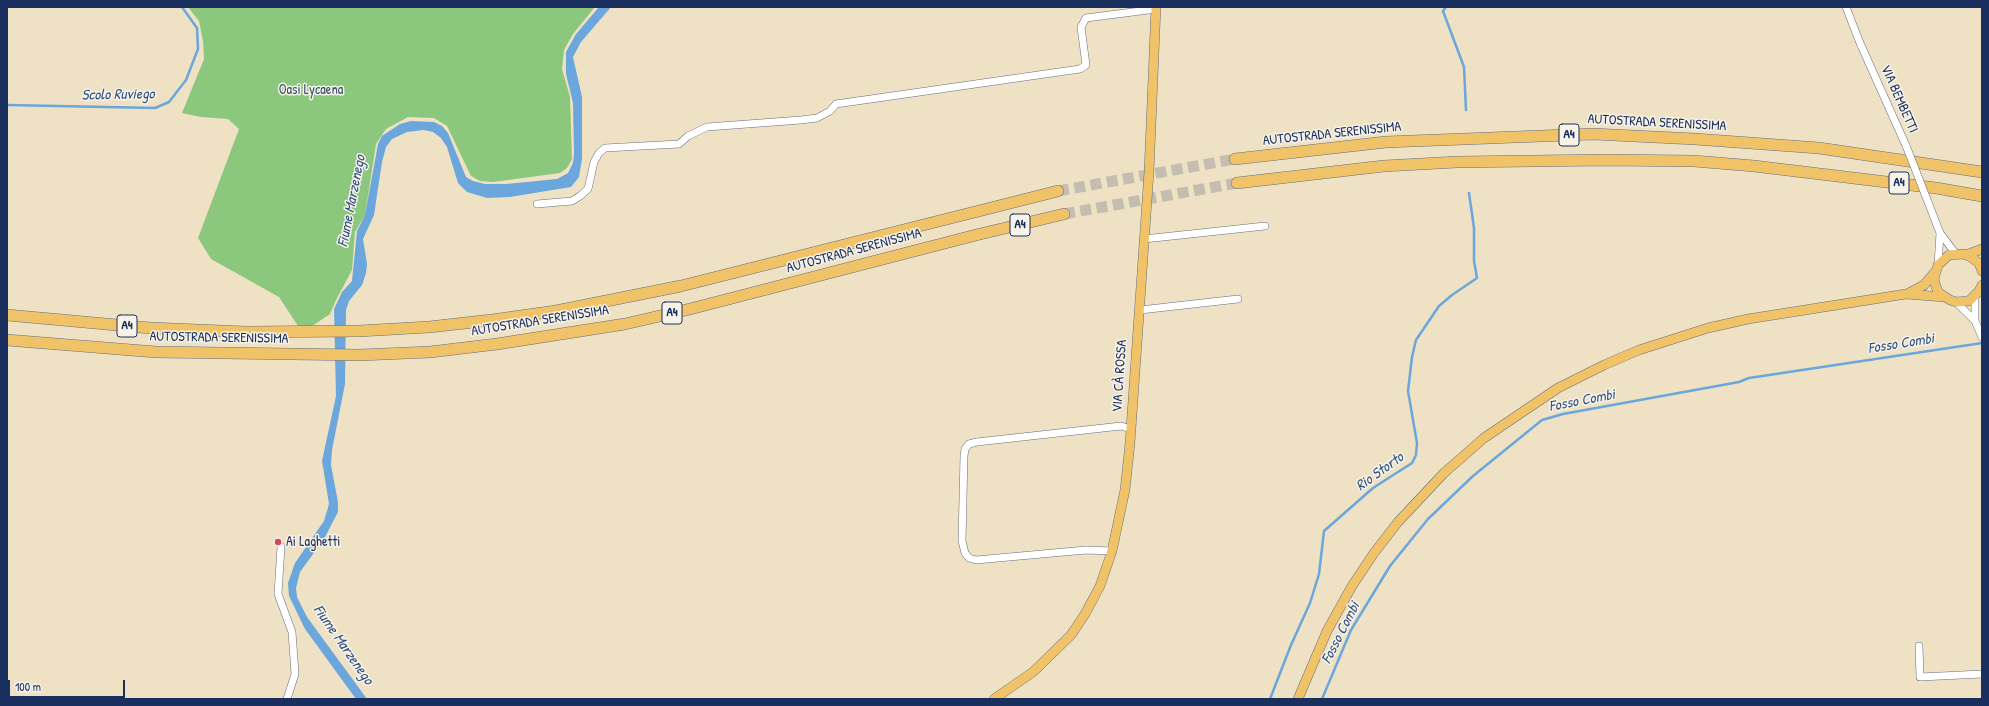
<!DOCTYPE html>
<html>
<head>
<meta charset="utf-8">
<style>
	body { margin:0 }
	#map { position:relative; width:1989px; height:706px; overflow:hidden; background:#efe2c4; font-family:"Patrick Hand",sans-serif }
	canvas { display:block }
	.frame { position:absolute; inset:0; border:8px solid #1b2f5e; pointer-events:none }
	.scale { position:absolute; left:8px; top:680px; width:117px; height:18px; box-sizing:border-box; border:2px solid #1b2f5e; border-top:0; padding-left:5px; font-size:12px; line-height:14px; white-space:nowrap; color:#1b2f5e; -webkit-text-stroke:3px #f7f3e8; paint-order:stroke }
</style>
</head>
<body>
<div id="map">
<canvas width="1989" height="706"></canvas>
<div class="frame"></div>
<div class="scale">100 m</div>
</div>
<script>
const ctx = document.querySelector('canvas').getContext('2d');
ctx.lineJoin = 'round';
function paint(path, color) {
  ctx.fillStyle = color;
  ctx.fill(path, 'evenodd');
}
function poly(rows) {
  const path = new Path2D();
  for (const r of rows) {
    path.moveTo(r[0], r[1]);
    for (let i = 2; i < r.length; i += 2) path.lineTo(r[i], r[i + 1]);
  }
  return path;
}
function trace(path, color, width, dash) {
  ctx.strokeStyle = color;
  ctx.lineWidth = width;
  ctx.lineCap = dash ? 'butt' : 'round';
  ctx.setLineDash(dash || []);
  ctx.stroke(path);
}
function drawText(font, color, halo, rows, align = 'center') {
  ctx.font = font + ' "Patrick Hand",sans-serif';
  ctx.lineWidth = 3;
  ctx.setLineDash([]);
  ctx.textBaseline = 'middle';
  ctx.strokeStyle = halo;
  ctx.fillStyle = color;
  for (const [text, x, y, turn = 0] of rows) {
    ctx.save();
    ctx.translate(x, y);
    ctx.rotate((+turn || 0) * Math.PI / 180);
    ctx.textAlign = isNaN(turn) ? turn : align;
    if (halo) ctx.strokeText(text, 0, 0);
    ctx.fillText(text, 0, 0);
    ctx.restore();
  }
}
paint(poly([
	[188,7,595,7,573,34,564,50,562,69,570,97,572,159,567,168,560,173,493,182,480,181,471,176,447,126,434,118,408,117,386,129,376,144,365,215,355,232,352,270,336,300,330,314,312,326,298,326,279,297,211,259,198,238,239,129,228,119,201,117,182,113,204,59,203,41,199,21]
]), '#8bc77d');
paint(poly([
	[599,7,611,7,581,42,573,57,582,97,582,159,579,177,571,187,510,197,487,198,467,192,458,183,447,147,441,138,433,132,424,130,407,132,392,139,386,147,382,162,374,215,363,239,367,264,366,273,362,285,349,301,346,310,345,384,332,450,331,465,338,502,338,512,324,539,300,572,296,588,297,597,307,617,367,699,356,699,305,629,289,596,288,583,295,563,324,521,329,504,322,461,336,396,334,309,342,292,352,281,357,231,365,215,378,144,382,136,400,124,411,121,434,122,442,126,448,133,466,177,473,181,485,184,506,184,557,179,568,173,573,163,574,154,573,103,566,74,566,52,576,34]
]), '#6ba6dc');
trace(poly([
	[1446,7,1443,11,1464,67,1466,110],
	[7,105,155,108,169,102,186,80,198,49,197,28,182,7],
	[1270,699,1291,645,1310,603,1319,574,1324,531,1373,488,1412,463,1416,455,1417,443,1408,391,1412,357,1416,340,1439,306,1452,295,1477,278,1474,261,1474,228,1469,193],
	[1322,699,1351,630,1390,566,1428,519,1473,476,1542,420,1563,414,1739,382,1749,378,1982,343]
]), '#6ba6dc', 2.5);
trace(poly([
	[1058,191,1235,159],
	[1064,214,1237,183]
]), '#c5beb0', 11, [11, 5.5]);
const minor = poly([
	[1846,7,1860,43,1907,148],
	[1928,202,1940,233,1956,254],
	[537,204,572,201,580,196,588,189,594,162,599,153,605,148,679,144,688,136,707,127,801,120,817,118,830,111,836,104,1080,69,1086,65,1081,27,1086,18,1156,9],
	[1144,239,1265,226],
	[1938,265,1940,233],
	[1975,296,1975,321],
	[1956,302,1975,321,1982,337],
	[1140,310,1238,299],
	[281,547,278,594,292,632,295,674,287,699],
	[1112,551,1086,550,976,560,969,558,965,553,962,541,964,456,965,449,969,444,977,442,1121,426,1131,429],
	[1919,646,1920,677,1982,674]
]);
const major = poly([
	[1966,255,1982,249],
	[1982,271,1979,263,1969,256,1963,254,1949,255,1938,265,1934,279,1936,287,1939,293,1950,300,1956,302,1969,301,1979,291,1982,285],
	[1907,294,1924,285,1935,272],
	[994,699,1033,672,1071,635,1085,614,1100,586,1112,551,1125,490,1130,443,1149,172,1156,7],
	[1298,699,1327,631,1352,586,1374,553,1398,522,1444,473,1484,438,1558,388,1604,365,1639,350,1708,328,1748,319,1906,294,1944,297]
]);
const highway = poly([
	[1235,159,1386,142,1593,134,1695,139,1819,148,1982,172],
	[1237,183,1384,166,1457,162,1607,160,1694,161,1754,166,1936,188,1982,196],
	[7,315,150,328,246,332,359,331,429,327,492,320,556,311,681,286,1058,191],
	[7,340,156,352,360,355,430,352,497,344,625,324,690,309,976,235,1064,214]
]);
trace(minor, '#656e82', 8);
trace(major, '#656e82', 10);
trace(highway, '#656e82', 12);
trace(minor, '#fff', 7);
trace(major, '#f1c369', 9);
trace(highway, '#f1c369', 11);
const minorBridge = poly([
	[1907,148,1928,202]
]);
trace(minorBridge, '#656e82', 8, []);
trace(minorBridge, '#fff', 7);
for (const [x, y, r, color] of [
	[278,542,4,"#d1495b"]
]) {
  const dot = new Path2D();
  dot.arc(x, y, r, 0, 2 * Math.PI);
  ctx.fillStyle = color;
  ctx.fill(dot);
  trace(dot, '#f7f3e8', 1.5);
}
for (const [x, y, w] of [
	[1569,135,20],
	[1899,183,20],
	[1020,225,20],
	[672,313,20],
	[127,326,20]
]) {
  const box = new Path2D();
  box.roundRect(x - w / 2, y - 11, w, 22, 3);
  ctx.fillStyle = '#f7f3e8';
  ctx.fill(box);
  trace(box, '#1b2f5e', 1);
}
drawText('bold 13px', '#1b2f5e', null, [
	["A4",1569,135],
	["A4",1899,183],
	["A4",1020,225],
	["A4",672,313],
	["A4",127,326]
]);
drawText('14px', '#375566', '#f7f3e8', [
	["Oasi Lycaena",311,90]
]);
drawText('14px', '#1b2f5e', '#f7f3e8', [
	["VIA BEMBETTI",1899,99,66],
	["AUTOSTRADA SERENISSIMA",1657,123,3],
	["AUTOSTRADA SERENISSIMA",1332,134,-6],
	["AUTOSTRADA SERENISSIMA",854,251,-15],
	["AUTOSTRADA SERENISSIMA",540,321,-9],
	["AUTOSTRADA SERENISSIMA",219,338,1],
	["VIA CÀ ROSSA",1120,376,-86]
]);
drawText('14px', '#1b2f5e', '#f7f3e8', [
	["Ai Laghetti",286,542]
], 'left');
drawText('italic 15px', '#335384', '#f7f3e8', [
	["Scolo Ruviego",118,95,-1],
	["Fiume Marzenego",352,201,-79],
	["Fosso Combi",1901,344,-9],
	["Fosso Combi",1582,401,-11],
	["Rio Storto",1380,472,-36],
	["Fosso Combi",1341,633,-63],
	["Fiume Marzenego",343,645,55]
]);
</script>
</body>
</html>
